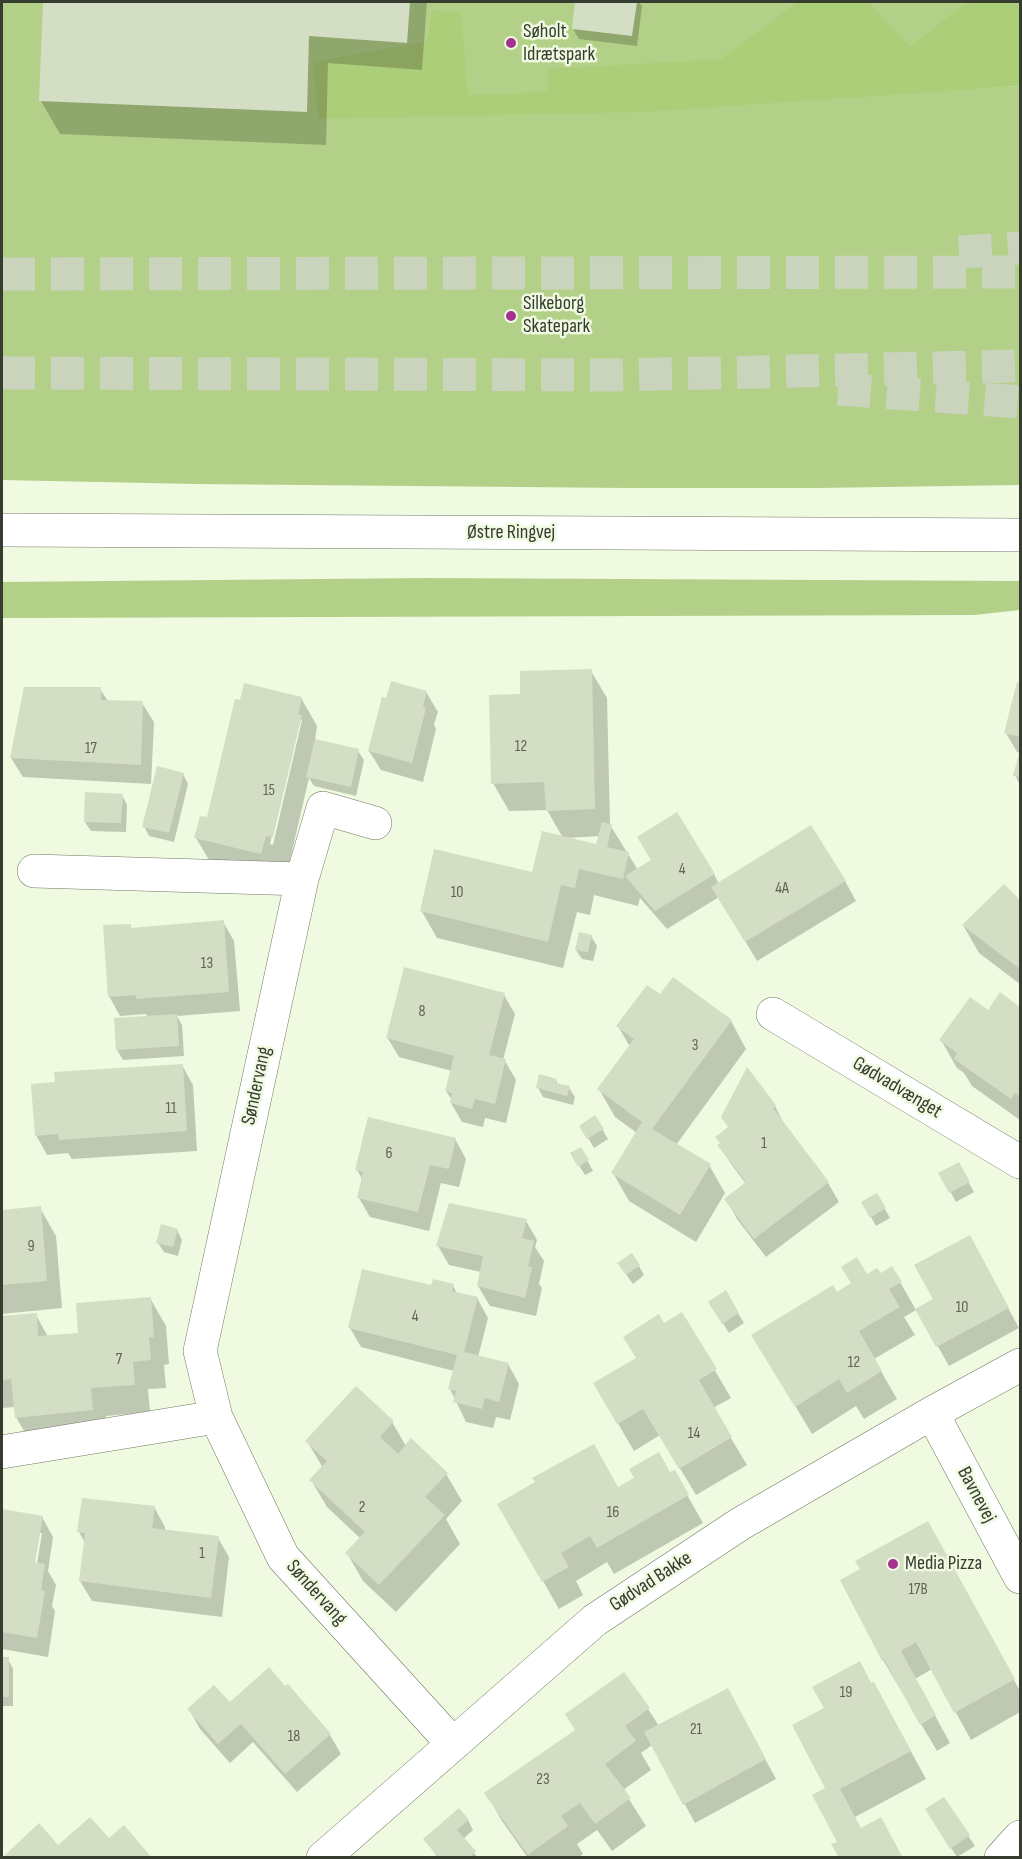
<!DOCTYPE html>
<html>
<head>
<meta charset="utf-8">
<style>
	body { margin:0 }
	#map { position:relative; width:1022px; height:1859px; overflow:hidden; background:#effae0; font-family:"Sofia Sans Condensed",sans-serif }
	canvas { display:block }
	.frame { position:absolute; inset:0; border:3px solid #373c31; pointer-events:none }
</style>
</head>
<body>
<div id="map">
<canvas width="1022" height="1859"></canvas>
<div class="frame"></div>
</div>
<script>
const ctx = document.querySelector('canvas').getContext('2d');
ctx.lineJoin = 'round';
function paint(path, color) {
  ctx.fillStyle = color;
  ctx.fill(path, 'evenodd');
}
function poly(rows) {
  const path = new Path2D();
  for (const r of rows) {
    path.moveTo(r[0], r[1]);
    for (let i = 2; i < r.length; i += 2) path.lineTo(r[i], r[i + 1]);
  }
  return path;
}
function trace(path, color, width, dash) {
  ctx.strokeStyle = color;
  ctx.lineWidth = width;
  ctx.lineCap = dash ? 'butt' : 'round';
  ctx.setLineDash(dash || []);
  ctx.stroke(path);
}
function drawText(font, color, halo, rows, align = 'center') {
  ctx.font = font + ' "Sofia Sans Condensed",sans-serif';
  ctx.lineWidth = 5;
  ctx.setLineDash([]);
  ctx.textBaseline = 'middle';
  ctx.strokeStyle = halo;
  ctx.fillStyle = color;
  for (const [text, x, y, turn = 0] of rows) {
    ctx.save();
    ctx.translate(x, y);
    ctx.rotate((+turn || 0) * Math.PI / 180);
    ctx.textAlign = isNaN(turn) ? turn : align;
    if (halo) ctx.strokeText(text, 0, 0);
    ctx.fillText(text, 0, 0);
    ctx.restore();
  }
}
paint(poly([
	[2,2,1020,2,900,93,1020,86,1020,485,818,488,628,488,196,484,2,480],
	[427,578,1020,581,1020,610,974,615,2,618,2,582]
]), '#b3d088');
paint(poly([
	[798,2,868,2,910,47,967,2,1020,2,1020,86,644,112,318,119,313,62,428,41,432,10,461,13,468,95,547,92,548,69,721,59]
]), '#adce79');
paint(poly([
	[45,2,427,2,422,70,328,63,326,145,60,134,41,101],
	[576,2,639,2,642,6,637,46,579,39,573,29],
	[591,671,607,698,610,825,638,870,714,874,719,884,845,881,856,901,757,961,719,897,667,929,640,898,638,906,594,895,590,915,577,912,563,968,437,938,421,910,533,873,563,838,547,810,509,811,493,783,522,695],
	[600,836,597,846,567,838],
	[1018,684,1020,684,1020,785,1015,775,1020,753,1017,752,1006,733],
	[100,689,108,701,142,703,154,722,151,784,23,777,11,758],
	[426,692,438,712,434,724,436,729,423,782,381,770,369,751,387,699],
	[301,698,317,726,315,741,358,751,364,760,356,796,314,786,309,778,289,864,212,865,196,838,208,819,241,702],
	[299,720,302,720,273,845,270,844],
	[183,774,188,784,174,842,149,836,144,826],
	[122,795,127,805,126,832,91,831,85,822],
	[1004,886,1020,903,1020,984,979,953,963,925],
	[223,922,234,941,240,1011,177,1016,182,1025,184,1056,123,1060,117,1050,148,1018,146,1014,120,1016,109,996,130,925,132,929],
	[591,936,597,946,593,961,582,959,576,950],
	[1001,994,1020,1008,1020,1120,972,1086,964,1073,957,1068,941,1040,988,1012],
	[504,995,515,1014,503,1060,505,1061,516,1080,506,1123,485,1118,483,1127,462,1122,451,1103,452,1100,446,1091,452,1071,399,1057,387,1037],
	[660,997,731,1021,746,1049,676,1145,709,1165,725,1193,696,1242,629,1201,613,1173,637,1133,615,1117,599,1089,630,1047,618,1026],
	[182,1065,193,1085,197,1151,72,1159,68,1153,47,1155,36,1135],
	[747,1069,775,1106,785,1126,828,1183,839,1202,766,1257,737,1219,726,1199,746,1184,731,1164,719,1145,729,1128],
	[556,1080,558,1085,569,1088,575,1097,573,1105,543,1097,538,1088],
	[595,1117,608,1139,594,1148,581,1126],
	[455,1139,466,1159,459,1187,441,1183,429,1231,370,1217,359,1198,363,1181,357,1170],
	[581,1149,593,1171,585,1175,572,1154],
	[958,1164,974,1192,956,1202,940,1173],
	[877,1195,890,1218,876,1226,863,1203],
	[40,1208,56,1236,62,1308,2,1314,2,1212],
	[526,1221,537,1240,535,1247,544,1261,539,1284,542,1288,536,1316,490,1306,478,1286,481,1272,449,1265,438,1246],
	[177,1230,182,1240,178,1256,164,1252,158,1243],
	[980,1257,1019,1328,949,1366,917,1310,935,1299],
	[639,1266,644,1275,633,1284,625,1273],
	[892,1268,916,1310,904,1317,915,1335,874,1359,897,1399,864,1419,856,1406,812,1434,769,1362,836,1294,867,1276,880,1275],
	[453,1286,457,1293,477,1298,488,1318,478,1357,508,1364,519,1384,510,1420,496,1417,493,1428,466,1422,450,1389,454,1371,361,1347,350,1328,432,1287],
	[725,1292,744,1323,729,1333,710,1302],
	[150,1298,166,1326,169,1364,164,1365,166,1388,148,1389,150,1412,106,1416,108,1437,32,1445,16,1417,15,1407,2,1408,2,1318,36,1315,48,1337,80,1335],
	[682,1314,731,1398,713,1408,747,1465,696,1495,660,1435,634,1451,595,1384,637,1359,664,1325],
	[392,1422,406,1446,446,1474,462,1501,446,1519,460,1544,396,1612,363,1581,347,1553,361,1539,327,1507,311,1480,323,1468,307,1441],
	[674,1472,703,1523,614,1574,607,1562,576,1581,583,1595,559,1609,499,1504,618,1489],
	[154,1507,165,1527,165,1531,218,1538,229,1557,222,1617,92,1601,80,1581,85,1543,79,1532],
	[2,1511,42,1517,53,1537,48,1571,56,1585,52,1606,55,1611,48,1657,2,1649],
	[39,1533,42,1533,36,1570,33,1569],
	[943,1551,1020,1691,1020,1712,971,1740,932,1669,915,1679,950,1743,937,1751,883,1660,842,1580,862,1570],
	[2,1659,8,1659,13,1669,13,1706,2,1706],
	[871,1685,889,1711,926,1779,855,1817,839,1842,827,1788],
	[229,1704,330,1735,341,1754,297,1792,253,1742,230,1763,200,1729,189,1709],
	[648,1709,659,1726,738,1709,776,1779,695,1823,652,1745,641,1753,651,1770,623,1790,646,1826,612,1851,597,1830,577,1844,583,1854,578,1858,528,1858,502,1821,486,1793,576,1731],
	[943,1799,975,1846,957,1857,932,1819],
	[468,1820,473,1830,463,1839,478,1858,438,1858,425,1839]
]), '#0003');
paint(poly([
	[43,2,410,2,407,43,309,36,307,112,39,101],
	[575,2,637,2,632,36,572,29],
	[592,669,595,809,546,811,544,782,491,784,489,695,520,694,520,671],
	[391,681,427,691,423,707,426,708,412,763,368,751,382,697,386,698],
	[1017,682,1020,683,1020,737,1004,733],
	[244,683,302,697,298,715,302,715,273,837,266,836,261,854,194,838,200,816,207,817,235,699,240,700],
	[24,687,101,687,101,700,143,701,141,765,10,758],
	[315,739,359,749,351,787,306,777],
	[1020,750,1020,777,1013,776],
	[157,766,184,773,169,833,142,827],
	[85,792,123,794,121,823,84,822],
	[677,812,715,874,655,911,625,876,651,860,637,837],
	[602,822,612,824,607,847,629,852,623,879,579,869,575,888,561,885,548,942,420,911,434,849,532,872,542,831,596,844],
	[811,825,846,881,745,942,711,887],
	[1004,884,1020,900,1020,969,962,925],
	[224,920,229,992,136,999,136,995,108,997,103,925,131,924,131,928],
	[579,932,592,935,588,952,575,950],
	[404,967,505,993,489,1055,506,1059,495,1104,475,1099,472,1109,450,1103,452,1093,445,1091,454,1056,386,1038],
	[673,977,732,1020,652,1129,711,1164,680,1215,611,1173,642,1122,597,1089,634,1039,616,1026,647,985,660,994],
	[1000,992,1020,1007,1020,1097,1015,1093,1011,1099,954,1059,957,1053,939,1040,970,997,988,1010],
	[177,1014,179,1046,116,1050,114,1018],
	[183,1064,187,1131,59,1140,58,1134,35,1136,31,1084,55,1082,54,1072],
	[747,1067,776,1105,773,1108,829,1182,754,1239,724,1199,746,1182,717,1145,720,1143,715,1137,728,1127,721,1117],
	[539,1074,557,1079,556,1083,570,1086,567,1096,536,1088],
	[595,1115,604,1129,587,1139,579,1126],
	[368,1117,456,1138,449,1169,430,1165,418,1212,357,1198,363,1172,355,1170],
	[581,1147,589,1160,578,1167,570,1153],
	[959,1162,970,1182,949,1193,938,1173],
	[877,1193,886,1208,870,1218,861,1202],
	[449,1203,527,1219,522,1238,534,1241,528,1267,532,1267,525,1298,477,1286,483,1256,436,1246],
	[41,1206,47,1281,2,1285,2,1210],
	[161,1224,178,1229,173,1247,156,1243],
	[970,1235,1009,1308,936,1347,915,1309,933,1299,914,1265],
	[632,1253,640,1265,626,1275,617,1263],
	[857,1257,867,1274,877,1268,881,1273,892,1266,902,1282,889,1289,900,1307,859,1331,882,1371,847,1393,839,1379,795,1407,751,1335,833,1285,837,1292,851,1283,841,1267],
	[362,1269,431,1285,433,1279,454,1284,452,1291,478,1297,464,1352,509,1363,499,1402,485,1398,482,1409,453,1402,456,1391,448,1389,457,1355,348,1328],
	[726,1290,739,1313,722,1324,708,1302],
	[151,1297,154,1337,149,1337,151,1360,133,1362,135,1385,91,1388,93,1410,15,1418,11,1379,2,1380,2,1316,37,1313,38,1336,78,1333,76,1303],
	[682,1312,717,1369,699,1380,732,1437,679,1469,643,1409,617,1424,593,1383,636,1358,623,1337,659,1314,664,1323],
	[356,1386,394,1421,380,1437,398,1454,411,1438,448,1473,425,1497,445,1515,379,1585,345,1553,365,1532,309,1480,327,1461,305,1441],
	[594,1444,618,1487,634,1478,629,1469,659,1452,670,1472,675,1470,689,1495,597,1548,590,1536,561,1553,569,1567,542,1582,497,1504,535,1482,532,1478],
	[82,1498,155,1506,152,1528,219,1536,211,1598,79,1581,85,1533,77,1532],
	[2,1509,43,1516,35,1562,45,1564,41,1590,45,1591,37,1638,2,1632],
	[928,1521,1015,1679,954,1713,916,1642,901,1651,936,1715,920,1725,884,1659,882,1661,840,1580,860,1569,855,1561],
	[2,1657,9,1657,9,1697,2,1697],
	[860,1661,871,1683,874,1682,911,1751,840,1789,861,1828,881,1817,903,1858,839,1858,831,1844,837,1842,812,1795,825,1788,792,1725,824,1708,812,1687],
	[269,1667,285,1686,288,1684,331,1734,285,1774,241,1724,218,1744,187,1709,214,1685,230,1702],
	[624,1672,650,1708,625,1726,636,1741,605,1764,631,1798,595,1824,580,1803,561,1816,568,1826,528,1855,484,1793,575,1730,565,1714],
	[728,1688,766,1759,683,1805,644,1732],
	[944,1797,970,1835,950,1849,925,1809],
	[459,1808,469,1820,457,1830,476,1851,469,1858,439,1858,423,1839],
	[90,1817,109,1838,124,1825,152,1858,2,1858,39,1823,58,1845]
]), '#d3dec4');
trace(poly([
	[959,252,1020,248],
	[2,274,1020,272],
	[2,373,621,375,1020,366],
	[838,389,1020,402]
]), '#cad4bd', 33, [33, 16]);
const minor = poly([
	[375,823,323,808,302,879,200,1351,216,1417,283,1557,453,1744],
	[34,871,302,879],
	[773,1014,1020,1162],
	[932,1413,1020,1577],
	[2,1452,216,1417],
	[323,1858,595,1620,740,1524,932,1413,1020,1365],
	[1001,1858,1020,1837]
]);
const major = poly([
	[2,530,1020,535]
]);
trace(minor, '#6e7861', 34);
trace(major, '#6e7861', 34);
trace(minor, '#fff', 33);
trace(major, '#fff', 33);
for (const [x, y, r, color] of [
	[511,43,6,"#a4328e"],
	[511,316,6,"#a4328e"],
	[893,1564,6,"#a4328e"]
]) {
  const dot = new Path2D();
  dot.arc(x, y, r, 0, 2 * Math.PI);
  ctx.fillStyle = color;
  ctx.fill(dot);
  trace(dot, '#effae0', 2);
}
drawText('16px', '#5e6456', null, [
	["12",521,747],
	["17",91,749],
	["15",269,791],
	["4",682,870],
	["4A",782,889],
	["10",457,893],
	["13",207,964],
	["8",422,1012],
	["3",695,1046],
	["11",171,1109],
	["1",764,1144],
	["6",389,1154],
	["9",31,1247],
	["10",962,1308],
	["4",415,1317],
	["7",119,1360],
	["12",854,1363],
	["14",694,1434],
	["2",362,1508],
	["16",613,1513],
	["1",202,1554],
	["17B",918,1590],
	["19",846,1693],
	["21",696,1730],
	["18",294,1737],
	["23",543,1780]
]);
drawText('20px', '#373c31', '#effae0', [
	["Søholt",523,32],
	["Idrætspark",523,55],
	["Silkeborg",523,304],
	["Skatepark",523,327],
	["Media Pizza",905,1564]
], 'left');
drawText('20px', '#373c31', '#effae0', [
	["Østre Ringvej",511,533],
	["Søndervang",257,1086,-78],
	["Gødvadvænget",897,1088,31],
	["Bavnevej",976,1495,62],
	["Gødvad Bakke",651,1582,-33],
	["Søndervang",316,1593,48]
]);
</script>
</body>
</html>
